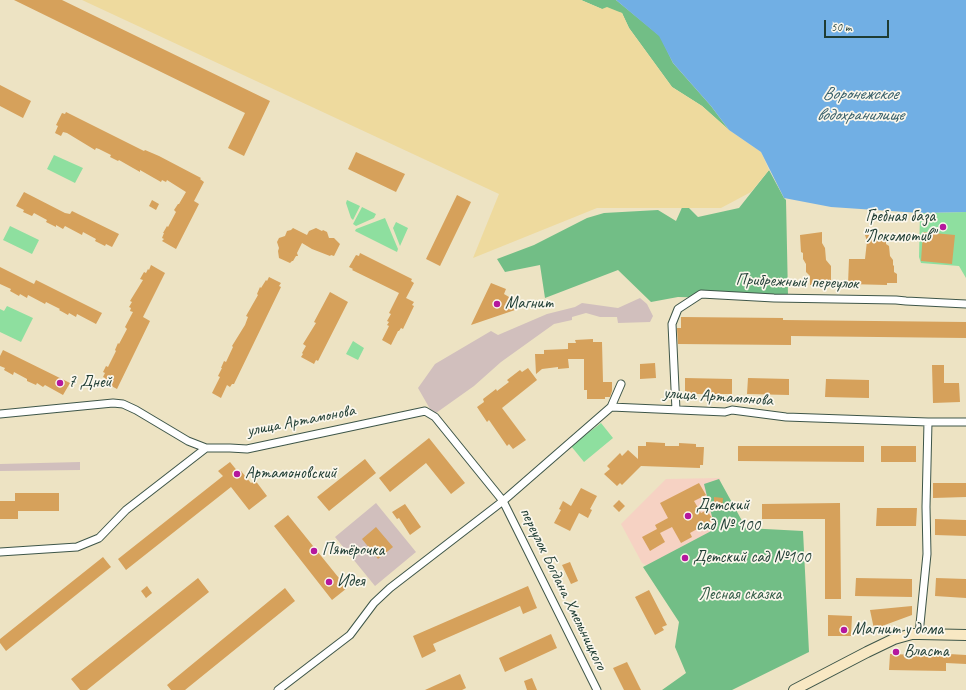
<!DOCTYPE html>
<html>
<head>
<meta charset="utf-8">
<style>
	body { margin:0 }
	#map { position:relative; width:966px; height:690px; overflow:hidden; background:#ede3c3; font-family:Caveat,sans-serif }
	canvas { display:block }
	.scale { position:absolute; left:824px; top:20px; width:65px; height:18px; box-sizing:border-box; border:2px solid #1f3d34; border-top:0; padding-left:5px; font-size:12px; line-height:14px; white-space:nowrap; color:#1f3d34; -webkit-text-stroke:3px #fbf7ec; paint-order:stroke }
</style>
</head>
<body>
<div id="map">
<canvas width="966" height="690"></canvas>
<div class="scale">50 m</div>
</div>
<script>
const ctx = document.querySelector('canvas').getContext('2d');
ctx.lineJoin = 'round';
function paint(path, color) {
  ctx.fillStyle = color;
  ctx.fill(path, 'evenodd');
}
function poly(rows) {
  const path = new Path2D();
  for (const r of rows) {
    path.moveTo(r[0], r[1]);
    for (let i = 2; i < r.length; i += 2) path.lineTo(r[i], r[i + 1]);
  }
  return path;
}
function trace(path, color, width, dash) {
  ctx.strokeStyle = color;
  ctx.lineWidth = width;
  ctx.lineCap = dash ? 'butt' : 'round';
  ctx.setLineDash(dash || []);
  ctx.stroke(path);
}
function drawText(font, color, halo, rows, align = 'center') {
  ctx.font = font + ' Caveat,sans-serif';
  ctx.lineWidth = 3.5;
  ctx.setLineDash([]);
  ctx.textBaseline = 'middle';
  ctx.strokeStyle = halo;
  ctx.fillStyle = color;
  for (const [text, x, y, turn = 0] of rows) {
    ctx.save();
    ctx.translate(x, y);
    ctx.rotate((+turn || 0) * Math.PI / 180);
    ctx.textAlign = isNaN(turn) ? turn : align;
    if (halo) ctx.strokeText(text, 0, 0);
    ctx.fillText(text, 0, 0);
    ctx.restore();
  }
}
paint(poly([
	[720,478,729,553,659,572,642,563,621,524,666,479]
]), '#f6d2c3');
paint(poly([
	[640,298,647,304,653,316,650,322,618,323,617,317,600,317,586,313,572,317,572,320,554,324,501,362,474,386,436,413,430,409,418,388,435,364,491,331,498,335,547,314,575,307,582,303,618,308],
	[80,462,80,470,0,471,0,464],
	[376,503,416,552,375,586,335,537]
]), '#d1bfbd');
paint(poly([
	[54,155,83,168,75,183,47,169],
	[347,200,360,206,353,220,351,218,346,203],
	[362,207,376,214,374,218,356,226,353,224],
	[966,212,966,278,959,266,921,263,919,257,920,213],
	[385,218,398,249,397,252,355,231,356,229],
	[396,222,408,228,400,246,393,228],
	[10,226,39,240,32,254,3,240],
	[7,306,33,318,21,342,0,332,0,309,4,311],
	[353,341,364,348,358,360,346,354],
	[601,423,613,438,584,462,571,446]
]), '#8edf9f');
paint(poly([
	[581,0,616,0,660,36,673,63,711,106,729,130,702,106,672,87,629,28,622,13,602,9],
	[769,170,784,198,786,200,788,296,722,298,678,297,651,302,618,270,545,298,540,265,505,272,497,259,534,245,587,218,604,213,658,210,676,221,684,203,698,217,739,208],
	[719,479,746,528,803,531,809,652,732,690,662,690,686,673,675,647,679,622,643,567,715,529,704,484]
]), '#72be86');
paint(poly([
	[82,0,581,0,602,9,607,7,622,13,629,28,672,87,702,106,729,130,761,152,769,170,751,192,721,208,597,208,473,258,499,194]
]), '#eeda9e');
paint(poly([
	[616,0,966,0,966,212,920,213,831,207,784,198,761,152,729,130,711,106,673,63,659,36]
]), '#71afe4');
paint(poly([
	[14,0,62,0,270,101,244,156,228,148,245,113],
	[0,85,31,101,23,118,0,106],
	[66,112,144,151,145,150,159,156,201,178,200,179,204,182,194,201,199,204,176,249,162,241,164,239,162,238,164,233,163,233,167,226,168,227,176,212,174,210,178,204,179,204,186,192,167,180,166,182,162,180,161,182,140,170,140,172,119,160,118,161,110,157,111,155,99,149,96,148,95,150,67,133,63,132,61,136,55,133,58,126,56,125,62,113,65,114],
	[356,152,405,174,396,192,348,169],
	[24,192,65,213,70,214,72,211,119,234,112,247,106,244,105,246,95,241,96,239,83,232,82,235,65,226,63,229,56,225,56,227,46,222,47,220,34,213,32,216,23,212,24,210,16,206],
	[457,195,471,202,440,266,426,259],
	[152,200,159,204,156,210,149,206],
	[293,228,307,235,309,231,316,228,322,231,323,230,327,232,329,238,334,238,340,244,334,256,331,255,330,256,312,249,302,243,297,253,298,256,296,256,293,261,292,261,290,263,279,258,278,251,279,248,277,242,279,238,285,236,287,231,291,230],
	[822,232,822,243,825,248,826,260,831,266,831,285,810,285,810,276,806,272,806,264,803,259,803,253,801,252,800,235],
	[923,232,955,235,952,264,921,261],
	[865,235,886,235,886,244,889,246,890,256,893,260,893,265,894,266,894,272,897,274,897,283,887,283,887,285,848,284,849,259,865,259,867,241],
	[360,253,412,279,411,281,414,283,406,298,414,302,412,305,414,306,403,329,401,328,399,331,398,331,391,345,382,340,389,326,387,325,389,322,387,321,391,314,389,313,399,293,352,270,353,269,349,267,356,255,359,256],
	[151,265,165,273,143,317,150,321,117,389,104,382,105,378,103,377,105,373,103,372,106,366,108,367,116,351,115,350,118,343,119,344,127,329,125,327,133,312,130,311,131,308,129,307,132,302,130,301,143,280,140,279,144,272,146,273,148,269,149,270],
	[0,267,34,284,36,280,102,313,96,324,77,314,76,317,69,313,68,315,59,310,60,309,46,302,45,304,28,295,27,298,20,294,19,296,10,291,11,289,0,284],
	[269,277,281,283,279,286,281,287,234,384,232,384,230,387,227,385,221,398,212,393,220,377,218,376,222,368,221,368,224,361,226,362,233,347,232,346,245,325,248,317,246,316,258,295,257,294,260,287,261,288,266,280,267,281],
	[491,283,506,289,504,294,509,297,515,310,471,325],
	[330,292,348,302,318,361,316,360,314,364,301,357,303,354,302,353,306,346,303,344,316,323,314,322],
	[681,317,783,318,783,320,966,322,966,338,791,336,791,345,678,344,677,328,681,328],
	[593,339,593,342,602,342,603,382,612,382,612,391,610,397,605,397,605,399,587,399,587,390,584,390,584,359,568,359,569,368,558,369,558,367,542,369,536,374,535,354,544,354,544,350,568,349,568,343,576,343,575,340],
	[3,350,70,383,63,395,45,385,43,387,37,383,36,385,27,381,27,379,14,372,13,375,4,370,5,368,0,366,0,356],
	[655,363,656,378,640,379,640,364],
	[932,365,944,365,944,383,959,383,960,402,933,403],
	[528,368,537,380,502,408,526,440,513,449,509,444,507,446,489,420,487,422,477,407,484,402,483,399,496,389,497,391,509,382,507,380,520,370,522,372],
	[685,378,732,379,732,394,685,394],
	[748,378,789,379,789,395,747,394],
	[826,379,869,380,869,398,825,397],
	[429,438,465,483,451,494,426,463,390,492,379,478],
	[646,442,665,443,665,446,679,446,679,443,696,444,696,447,704,447,703,465,700,465,700,468,641,466,622,485,620,483,617,486,604,474,610,469,607,466,620,453,622,456,628,450,638,459,638,446,646,446],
	[738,446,864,446,864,462,738,461],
	[881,446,916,446,916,462,881,462],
	[365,459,376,473,329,511,317,497],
	[230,462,239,473,241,471,251,483,255,480,267,496,249,510,231,487,126,570,118,559,223,476,218,471],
	[699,483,706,495,694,501,701,513,707,510,713,520,690,533,692,537,681,543,672,527,660,533,665,542,650,551,642,537,657,529,655,525,668,518,660,503],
	[933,483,966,483,966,497,933,498],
	[581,488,597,496,590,509,592,510,588,518,579,513,570,531,554,523,561,510,559,509,563,501,571,506],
	[15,493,59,493,59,511,18,511,18,519,0,519,0,501,15,501],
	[714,497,723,498,722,510,714,510],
	[619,500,625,506,619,512,613,506],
	[840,503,841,599,825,599,825,519,762,519,762,504],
	[405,504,421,527,410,535,399,518,397,519,392,512],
	[877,508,917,508,916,526,876,526],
	[288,515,347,588,332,600,274,526],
	[935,519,966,520,966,536,935,535],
	[376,527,393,547,378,559,362,539],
	[103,557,111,567,6,651,0,643,0,639],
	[570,562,578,581,571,584,562,565],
	[198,578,209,592,87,690,80,690,71,679],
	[856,578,912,579,912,597,855,596],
	[936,578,966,579,966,598,935,596],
	[147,586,152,593,146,598,141,591],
	[528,586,537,608,523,614,520,606,433,644,436,651,422,658,413,636],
	[285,588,295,601,185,690,171,690,167,685],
	[649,590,667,625,662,627,664,630,655,635,635,597],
	[912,606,912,615,874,629,870,610],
	[828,615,852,616,851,636,828,636],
	[551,634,557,648,505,672,499,658],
	[890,654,949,656,949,654,966,655,966,664,946,663,946,671,889,670],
	[627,662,641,690,624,690,613,668],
	[460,674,466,688,462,690,425,690],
	[532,678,537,690,527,690,524,681]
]), '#d6a15b');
const street = poly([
	[611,407,621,384],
	[676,410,672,324,678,309,701,294,774,298,896,300,906,301,966,304],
	[0,414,113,403,123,404,136,410,188,441,206,448],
	[0,552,77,547,99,538,126,510,206,448,230,448,247,449,425,411,435,417,503,501,597,690],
	[919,634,927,554,926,507,928,422],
	[278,690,350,635,374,603,390,588,503,501,611,407,725,412,732,410,786,417,928,422,966,422]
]);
const secondary = poly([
	[794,690,867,652,894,639,912,634,919,634,966,635]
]);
trace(street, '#3e5649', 9);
trace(secondary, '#3e5649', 12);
trace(street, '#fff', 7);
trace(secondary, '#f8e8c3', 10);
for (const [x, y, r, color] of [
	[943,227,4,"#b5179e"],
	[497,304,4,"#b5179e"],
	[60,383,4,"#b5179e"],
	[237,474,4,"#b5179e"],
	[688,516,4,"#b5179e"],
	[314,551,4,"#b5179e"],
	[685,558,4,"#b5179e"],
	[329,582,4,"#b5179e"],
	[844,630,4,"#b5179e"],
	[896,652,4,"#b5179e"]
]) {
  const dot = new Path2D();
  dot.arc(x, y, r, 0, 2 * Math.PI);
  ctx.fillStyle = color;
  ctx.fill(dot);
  trace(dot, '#fbf7ec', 1.5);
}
drawText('17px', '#1f3d34', '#fbf7ec', [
	["Гребная база",935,217,"right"],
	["\"Локомотив\"",935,237,"right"],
	["Магнит",505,304],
	["7 Дней",68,383],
	["Артамоновский",245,474],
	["Детский",696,506],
	["сад № 100",696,526],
	["Пятёрочка",322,551],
	["Детский сад №100",693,558],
	["Идея",337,582],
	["Магнит у дома",852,630],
	["Власта",904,652]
], 'left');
drawText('17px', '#1f3d34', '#fbf7ec', [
	["Прибрежный переулок",797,282,2],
	["улица Артамонова",718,397,4],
	["улица Артамонова",301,421,-11],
	["переулок Богдана Хмельницкого",563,589,64]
]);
drawText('17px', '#355d49', '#fbf7ec', [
	["Лесная сказка",740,595]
]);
drawText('italic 18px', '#385f69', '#fbf7ec', [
	["Воронежское",860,94],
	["водохранилище",860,115]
]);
</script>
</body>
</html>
